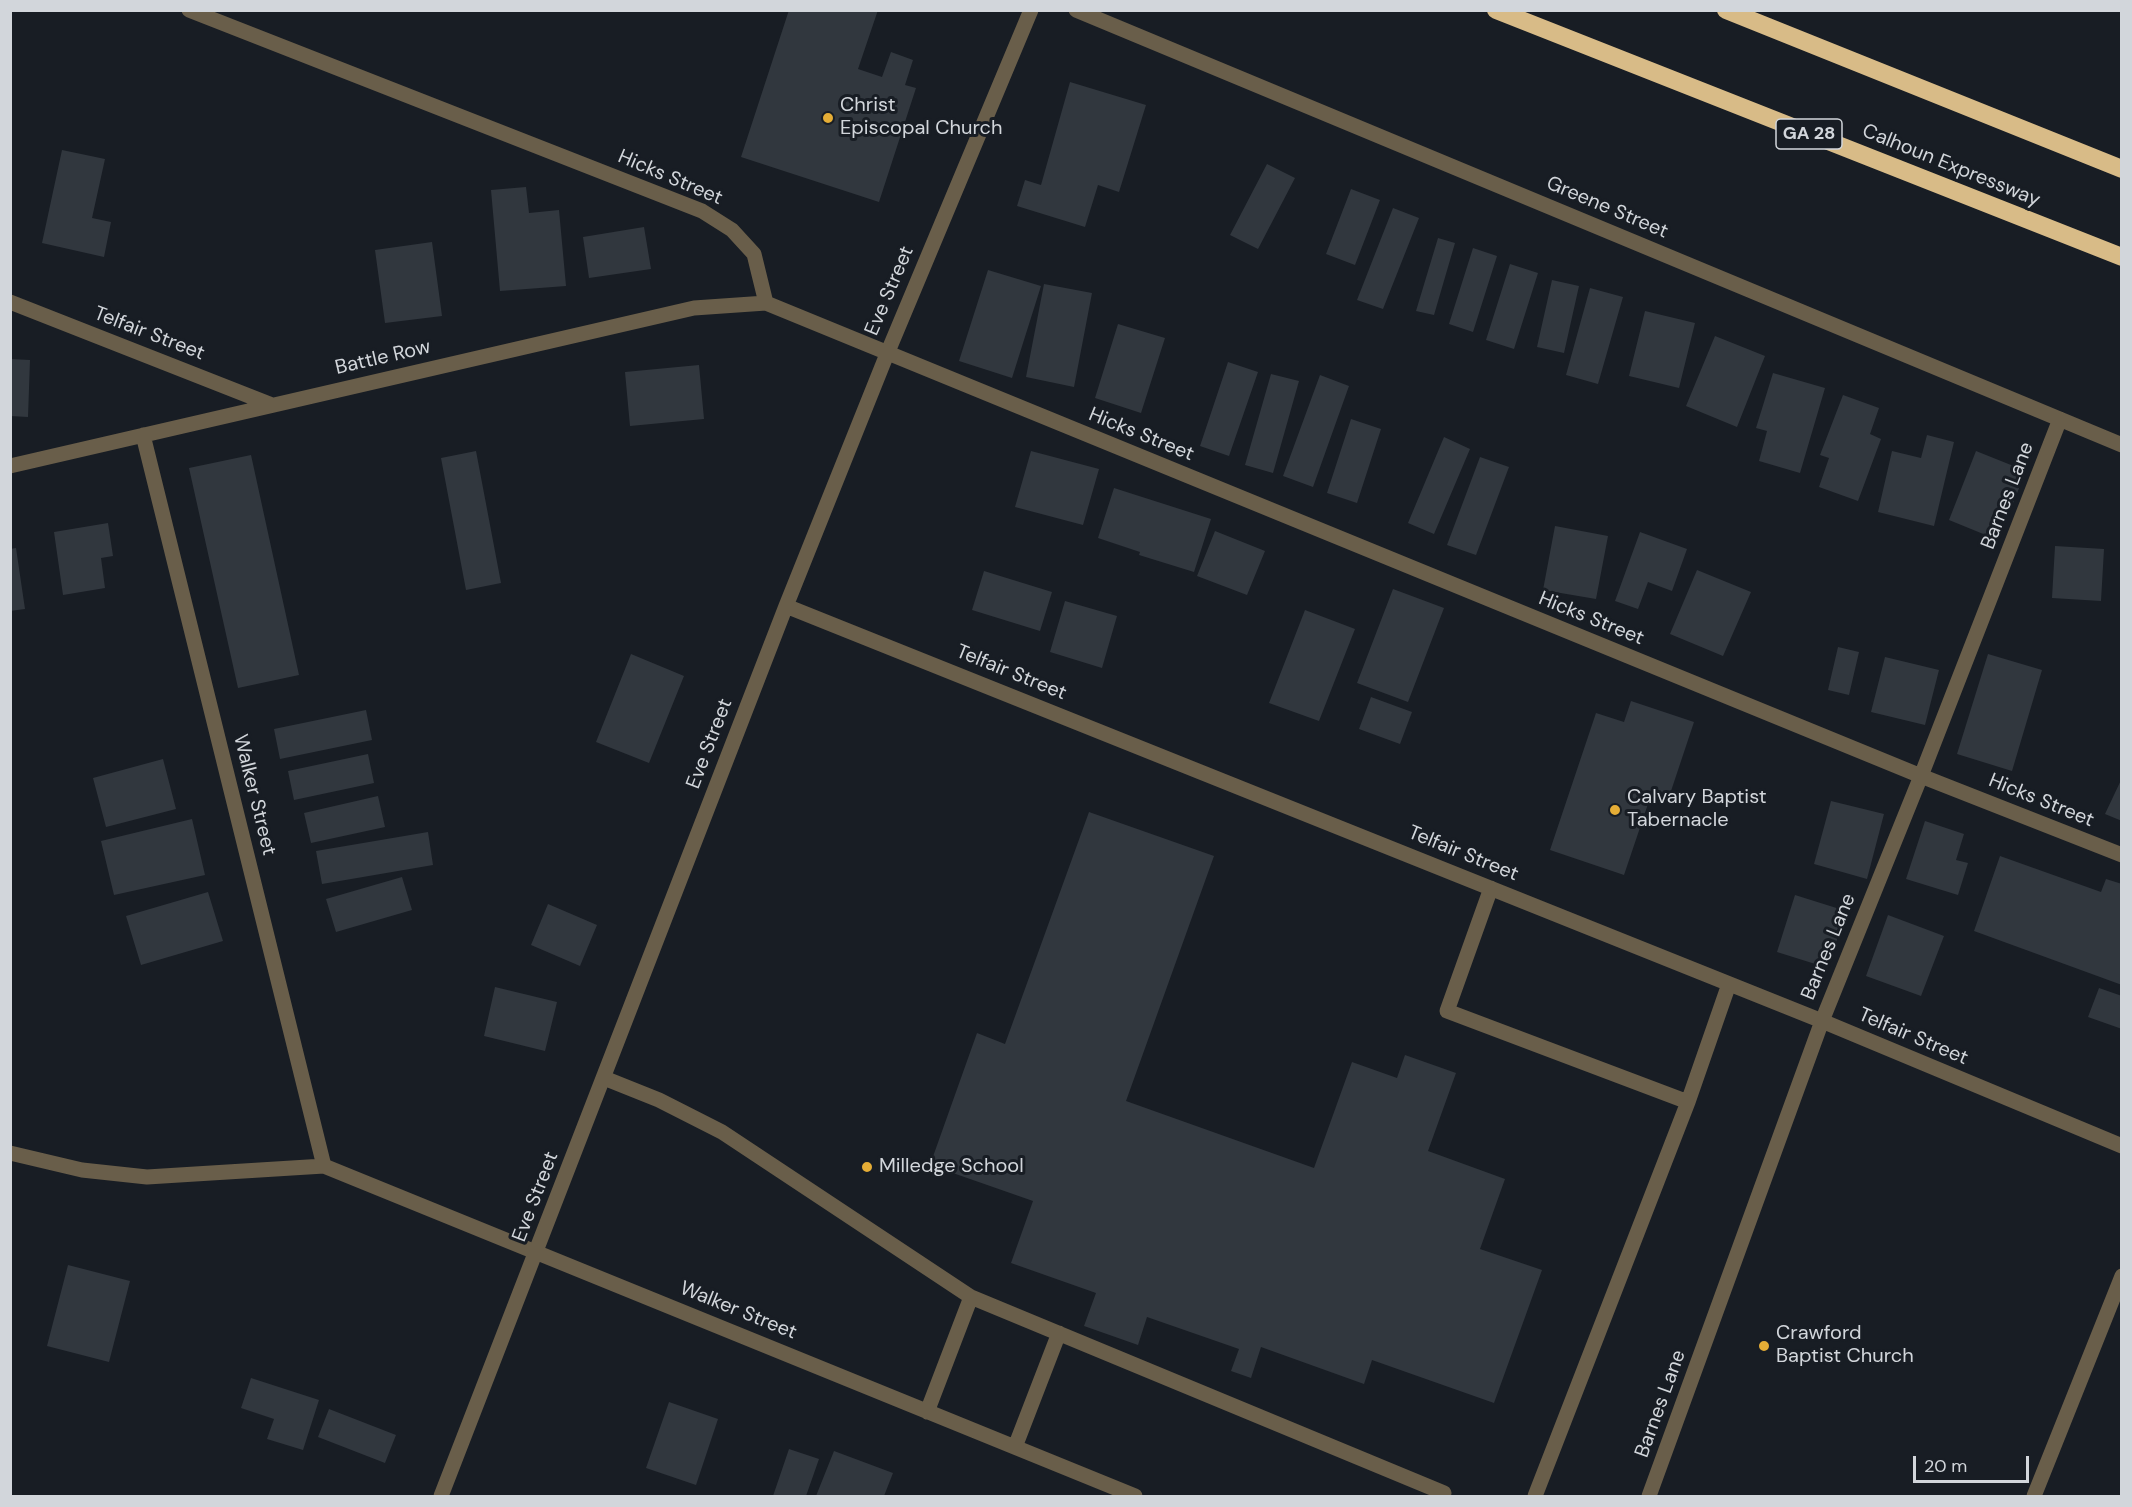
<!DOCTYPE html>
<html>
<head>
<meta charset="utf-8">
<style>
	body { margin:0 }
	#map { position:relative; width:2132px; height:1507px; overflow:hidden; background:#181d24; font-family:"DM Sans",sans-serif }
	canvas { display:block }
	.frame { position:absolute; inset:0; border:12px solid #d2d6db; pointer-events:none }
	.scale { position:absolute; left:1913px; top:1456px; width:116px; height:27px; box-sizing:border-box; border:3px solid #d2d6db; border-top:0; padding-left:8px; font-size:18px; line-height:21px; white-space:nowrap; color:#d2d6db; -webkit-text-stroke:4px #181d24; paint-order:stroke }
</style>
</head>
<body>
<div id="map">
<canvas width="2132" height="1507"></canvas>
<div class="frame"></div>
<div class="scale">20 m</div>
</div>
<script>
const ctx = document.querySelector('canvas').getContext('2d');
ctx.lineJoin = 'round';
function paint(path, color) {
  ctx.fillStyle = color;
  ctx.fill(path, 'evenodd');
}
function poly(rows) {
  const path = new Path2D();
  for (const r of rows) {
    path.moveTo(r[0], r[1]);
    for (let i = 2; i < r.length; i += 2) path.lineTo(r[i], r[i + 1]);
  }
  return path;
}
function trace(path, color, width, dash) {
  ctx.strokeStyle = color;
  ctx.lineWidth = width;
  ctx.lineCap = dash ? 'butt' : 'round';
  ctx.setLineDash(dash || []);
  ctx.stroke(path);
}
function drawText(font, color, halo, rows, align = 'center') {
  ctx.font = font + ' "DM Sans",sans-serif';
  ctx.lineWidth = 6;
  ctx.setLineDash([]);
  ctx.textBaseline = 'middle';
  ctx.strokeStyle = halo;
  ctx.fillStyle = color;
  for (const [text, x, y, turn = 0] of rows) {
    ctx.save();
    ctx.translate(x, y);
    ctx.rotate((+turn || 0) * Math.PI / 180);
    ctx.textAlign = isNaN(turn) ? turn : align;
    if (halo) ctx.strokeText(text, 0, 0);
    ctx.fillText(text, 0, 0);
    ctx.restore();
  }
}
paint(poly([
	[789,10,878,10,858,69,882,77,891,52,913,60,905,85,916,88,879,202,741,157],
	[1070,82,1146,105,1119,192,1098,185,1085,227,1017,206,1025,180,1041,185],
	[62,150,105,159,92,218,111,222,104,257,42,243],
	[1267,164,1295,178,1258,249,1230,235],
	[526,187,529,213,559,210,566,286,500,291,491,190],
	[1351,189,1380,200,1355,265,1326,254],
	[1393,208,1419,218,1383,309,1357,300],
	[644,227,651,269,589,278,583,237],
	[1438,238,1455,243,1434,315,1416,311],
	[432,242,442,316,385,323,375,250],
	[1473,248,1497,256,1473,332,1449,324],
	[1510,264,1538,273,1514,349,1486,340],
	[988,270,1041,286,1012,378,959,361],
	[1552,280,1579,286,1564,353,1537,347],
	[1044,284,1092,293,1074,387,1026,377],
	[1590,288,1623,297,1598,384,1566,375],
	[1645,311,1695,323,1679,388,1629,376],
	[1118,324,1165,338,1141,413,1095,398],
	[1715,336,1765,356,1737,427,1686,406],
	[10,359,30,360,28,417,10,416],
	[1228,362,1258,372,1229,456,1200,446],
	[699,365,704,419,630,426,625,372],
	[1773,373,1825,388,1800,473,1759,461,1767,431,1756,428],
	[1271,374,1299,381,1273,473,1245,465],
	[1320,375,1349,386,1313,487,1283,476],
	[1843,395,1879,408,1870,434,1881,439,1858,501,1819,487,1829,458,1820,455],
	[1351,419,1381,429,1357,503,1327,493],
	[1927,435,1954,442,1934,526,1878,512,1892,451,1921,458],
	[1444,437,1470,449,1434,534,1408,523],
	[476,451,501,583,466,590,441,458],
	[1031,451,1099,469,1083,525,1015,507],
	[1976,451,2026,471,1998,540,1949,520],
	[251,455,299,675,238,688,189,468],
	[1480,457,1509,467,1476,555,1447,545],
	[1114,488,1211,519,1194,572,1139,555,1140,552,1098,538],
	[108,523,113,556,101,558,105,588,63,595,54,532],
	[1555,526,1608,536,1596,599,1543,590],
	[1215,531,1265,551,1247,595,1197,576],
	[1640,532,1687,549,1672,591,1648,582,1638,609,1615,601],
	[2055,546,2104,549,2101,601,2052,598],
	[16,548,25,609,10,611,10,549],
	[1697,570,1751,592,1723,656,1670,634],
	[984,571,1052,592,1040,631,972,610],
	[1393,589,1444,608,1408,702,1357,683],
	[1065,601,1117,616,1102,668,1050,652],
	[1305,610,1355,629,1319,721,1269,703],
	[1838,647,1859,652,1849,695,1828,690],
	[631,654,684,676,649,763,596,742],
	[1988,654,2042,670,2012,771,1957,754],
	[1885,657,1939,670,1925,725,1871,712],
	[1371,697,1412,712,1400,744,1359,729],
	[1631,701,1694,722,1667,803,1650,798,1624,875,1550,850,1596,713,1624,722],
	[366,710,372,740,280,759,274,729],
	[368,754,374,783,294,800,288,771],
	[163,759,176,809,106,827,93,778],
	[2122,778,2122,821,2105,814],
	[378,796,385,827,311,843,304,813],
	[1831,801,1884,814,1867,879,1814,864],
	[1089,812,1214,856,1126,1101,1314,1168,1352,1062,1397,1078,1405,1055,1456,1073,1428,1151,1505,1179,1480,1249,1542,1270,1494,1403,1372,1360,1364,1384,1261,1347,1251,1378,1231,1371,1239,1349,1147,1317,1138,1345,1084,1326,1096,1293,1011,1263,1033,1201,930,1165,977,1033,1005,1044],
	[192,819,205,875,114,895,101,841],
	[1925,821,1964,834,1956,860,1968,863,1958,895,1906,879],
	[428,832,433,865,322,884,316,851],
	[2000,856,2101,892,2106,879,2122,884,2122,985,1974,931],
	[402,877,412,910,336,932,326,899],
	[208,892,223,941,141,965,126,916],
	[1795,895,1846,911,1828,968,1777,952],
	[548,904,597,925,580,966,531,945],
	[1888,915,1944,936,1921,996,1866,976],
	[495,987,557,1002,545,1051,484,1036],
	[2099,988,2122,996,2122,1029,2088,1017],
	[68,1265,130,1281,109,1362,47,1346],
	[251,1378,319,1400,303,1450,267,1439,274,1419,241,1408],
	[669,1402,718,1419,696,1485,646,1468],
	[329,1409,396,1435,385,1463,318,1437],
	[789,1449,819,1459,806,1496,773,1496],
	[834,1451,893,1473,884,1496,816,1496]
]), '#31373e');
trace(poly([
	[189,10,702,211,732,230,754,254,766,303],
	[1076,10,2122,445],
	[10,302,272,405],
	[143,435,324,1166],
	[10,466,694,308,766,303,1921,776,2122,855],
	[786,606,1822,1021,2122,1146],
	[1491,888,1447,1011,1688,1102,1535,1496],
	[604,1078,659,1100,722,1132,971,1297,1444,1493,1443,1496],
	[1688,1102,1729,984],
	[10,1153,82,1170,147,1177,324,1166,1135,1496],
	[927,1412,971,1297],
	[1015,1447,1059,1333],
	[441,1496,786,606,887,354,1031,10],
	[1649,1496,1822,1021,1921,776,2060,419],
	[2034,1496,2122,1276]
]), '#695e4a', 15);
trace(poly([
	[1496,10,2122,257],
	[1726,10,2122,169]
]), '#d8bb87', 18);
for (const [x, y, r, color] of [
	[828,118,6,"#e5ad36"],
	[1615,810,6,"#e5ad36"],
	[867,1167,6,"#e5ad36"],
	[1764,1346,6,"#e5ad36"]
]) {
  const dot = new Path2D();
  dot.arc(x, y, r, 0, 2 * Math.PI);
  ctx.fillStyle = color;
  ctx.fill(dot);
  trace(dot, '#181d24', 2);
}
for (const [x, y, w] of [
	[1809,134,66]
]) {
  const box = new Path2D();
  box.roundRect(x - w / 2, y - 15, w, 30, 4.5);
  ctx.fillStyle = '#181d24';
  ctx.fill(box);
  trace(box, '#d2d6db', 1.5);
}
drawText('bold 18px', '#d2d6db', null, [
	["GA 28",1809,134]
]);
drawText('20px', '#d2d6db', '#181d24', [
	["Christ",840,106],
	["Episcopal Church",840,129],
	["Calvary Baptist",1627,798],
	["Tabernacle",1627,821],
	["Milledge School",879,1167],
	["Crawford",1776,1334],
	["Baptist Church",1776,1357]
], 'left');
drawText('20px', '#d2d6db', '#181d24', [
	["Calhoun Expressway",1951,166,22],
	["Hicks Street",670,178,23],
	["Greene Street",1607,208,23],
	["Eve Street",890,291,-67],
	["Telfair Street",149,334,21],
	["Battle Row",383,358,-13],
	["Hicks Street",1141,435,22],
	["Barnes Lane",2008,496,-69],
	["Hicks Street",1591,619,22],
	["Telfair Street",1011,673,22],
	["Eve Street",710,744,-69],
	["Walker Street",254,795,76],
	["Hicks Street",2041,801,22],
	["Telfair Street",1463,854,22],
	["Barnes Lane",1829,947,-68],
	["Telfair Street",1913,1037,23],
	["Eve Street",536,1197,-69],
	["Walker Street",738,1311,22],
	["Barnes Lane",1661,1404,-70]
]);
</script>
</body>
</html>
